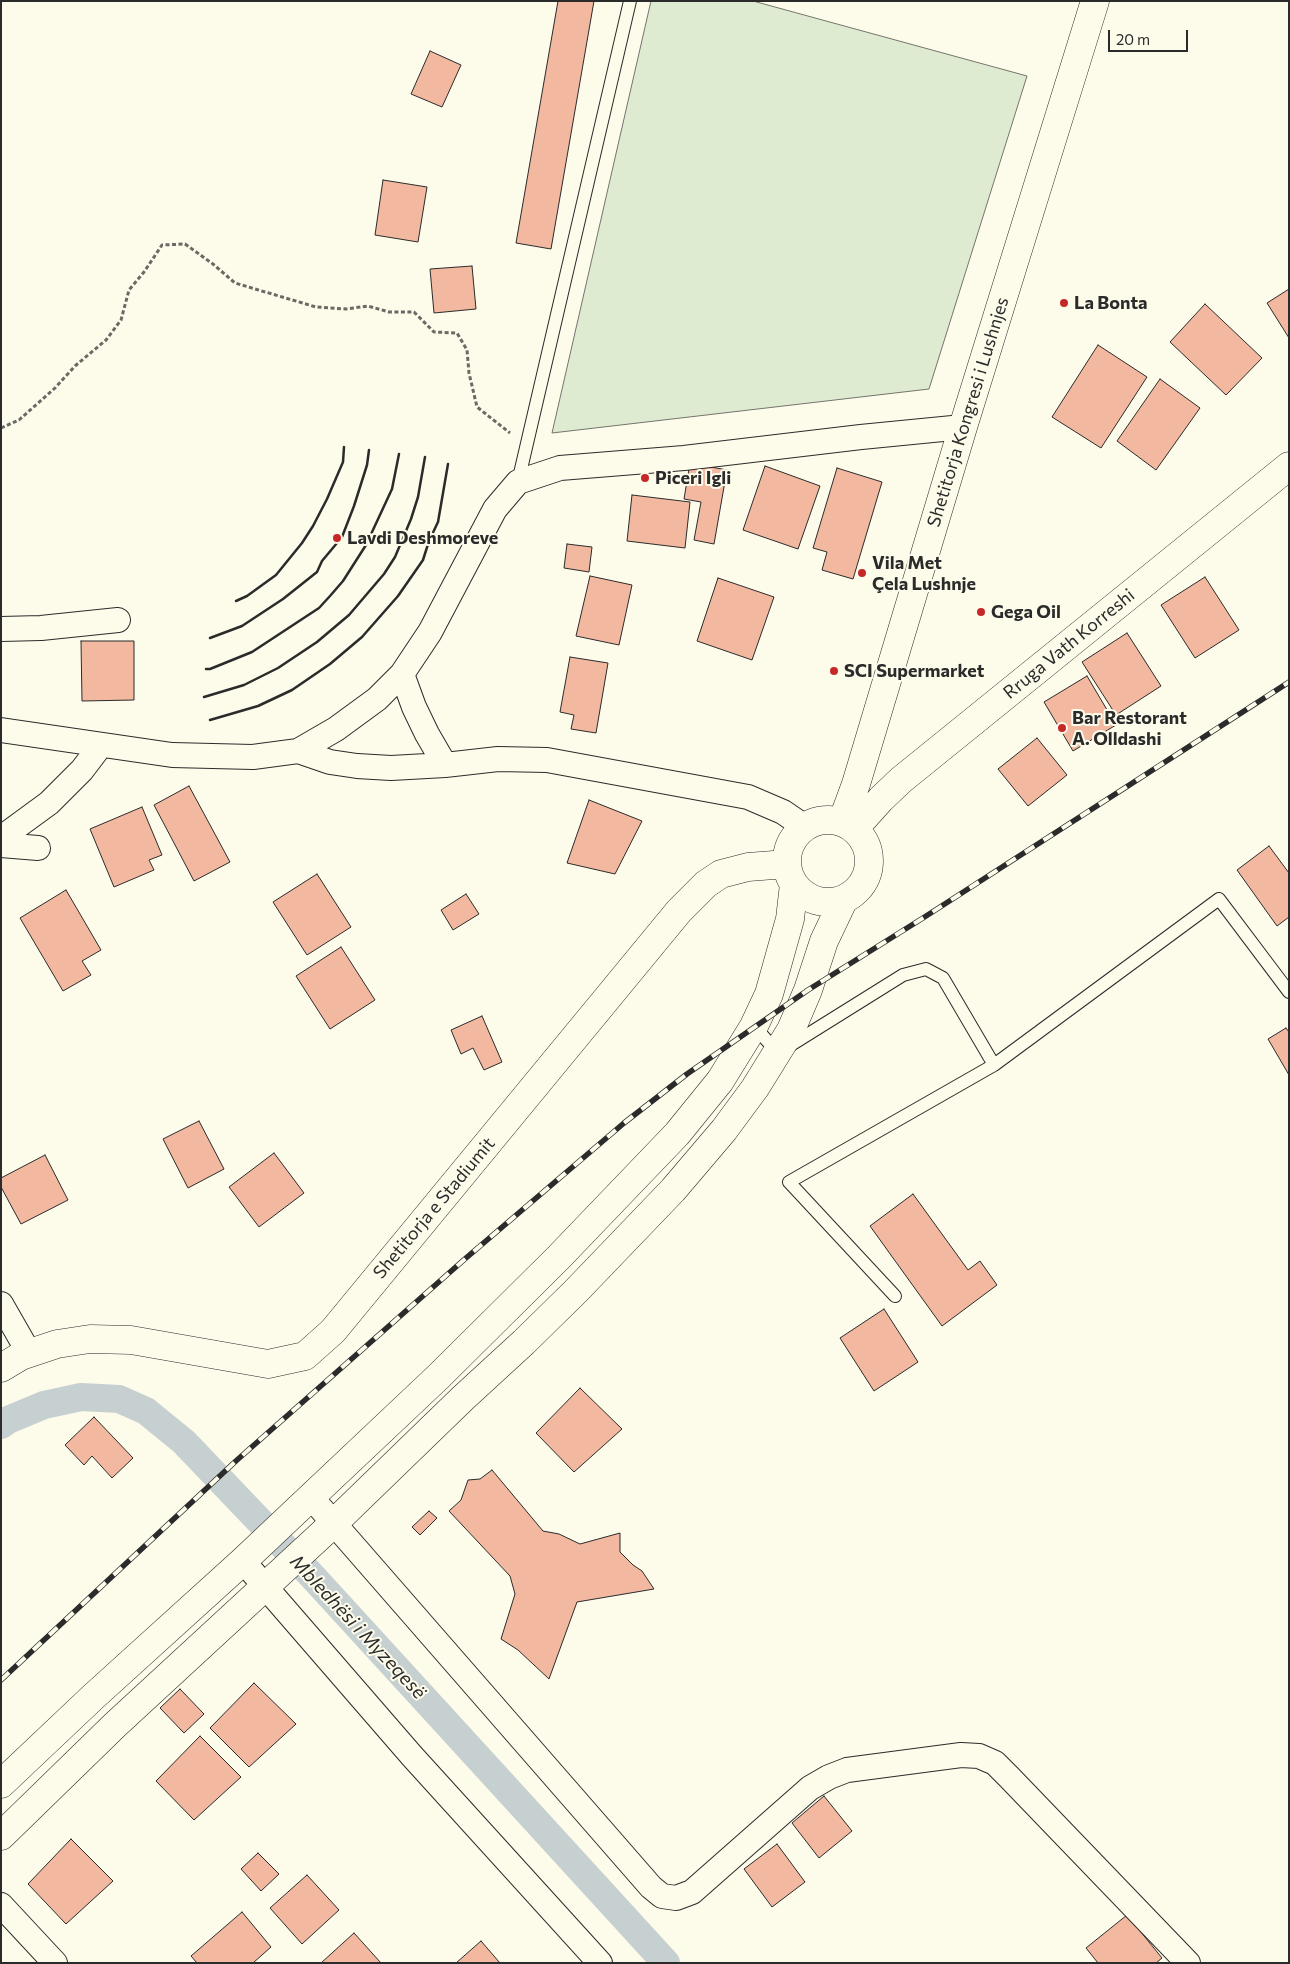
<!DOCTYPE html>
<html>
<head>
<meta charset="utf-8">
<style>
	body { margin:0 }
	#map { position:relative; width:1290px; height:1964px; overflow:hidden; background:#fdfbea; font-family:Commissioner,sans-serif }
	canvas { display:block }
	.frame { position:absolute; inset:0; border:2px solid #2b2b2b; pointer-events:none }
	.scale { position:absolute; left:1108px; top:30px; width:80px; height:22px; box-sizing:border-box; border:2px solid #2b2b2b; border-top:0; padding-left:6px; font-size:15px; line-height:18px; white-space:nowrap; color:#2b2b2b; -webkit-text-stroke:4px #fdfbea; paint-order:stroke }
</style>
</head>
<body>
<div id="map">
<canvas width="1290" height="1964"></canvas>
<div class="frame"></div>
<div class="scale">20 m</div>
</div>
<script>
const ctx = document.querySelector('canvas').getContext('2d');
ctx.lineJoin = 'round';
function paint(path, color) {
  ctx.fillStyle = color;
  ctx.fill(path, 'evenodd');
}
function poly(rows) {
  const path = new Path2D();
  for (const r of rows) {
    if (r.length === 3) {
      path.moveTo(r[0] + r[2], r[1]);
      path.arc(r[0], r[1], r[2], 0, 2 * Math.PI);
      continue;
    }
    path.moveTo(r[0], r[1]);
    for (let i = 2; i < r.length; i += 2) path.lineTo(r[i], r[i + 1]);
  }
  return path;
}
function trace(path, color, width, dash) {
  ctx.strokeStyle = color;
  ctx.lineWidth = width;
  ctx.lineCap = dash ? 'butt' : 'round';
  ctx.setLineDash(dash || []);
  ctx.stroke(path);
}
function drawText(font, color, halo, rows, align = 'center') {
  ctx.font = font + ' Commissioner,sans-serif';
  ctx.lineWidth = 4;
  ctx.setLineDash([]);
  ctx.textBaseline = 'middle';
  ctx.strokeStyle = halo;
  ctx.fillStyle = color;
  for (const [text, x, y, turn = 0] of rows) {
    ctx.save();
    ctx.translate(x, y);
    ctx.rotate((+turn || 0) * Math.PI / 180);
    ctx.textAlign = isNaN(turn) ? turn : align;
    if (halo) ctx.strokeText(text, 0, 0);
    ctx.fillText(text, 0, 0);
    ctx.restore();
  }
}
const green = poly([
	[651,1,753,1,1027,76,929,389,552,433,651,1]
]);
paint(green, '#deebd1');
trace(green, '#74746e', 1);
trace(poly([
	[1,1425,8,1420,44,1405,81,1397,119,1399,146,1411,184,1442,313,1577,666,1963]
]), '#c7d0d0', 28);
const building = poly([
	[558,1,594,1,551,249,516,243,558,1],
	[430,51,461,65,442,107,411,94,430,51],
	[383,180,427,187,418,242,375,235,383,180],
	[472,266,476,309,434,313,430,269,472,266],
	[1289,289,1289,338,1267,303,1289,289],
	[1205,304,1262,358,1226,395,1170,342,1205,304],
	[1098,345,1147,377,1101,448,1052,417,1098,345],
	[1160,379,1200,408,1156,470,1117,441,1160,379],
	[690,463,727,470,714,544,694,540,701,502,684,499,690,463],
	[765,466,820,486,798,549,743,530,765,466],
	[837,468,882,482,853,579,822,570,827,552,813,548,837,468],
	[632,495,690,502,685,548,627,541,632,495],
	[567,544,592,547,589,572,564,568,567,544],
	[590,576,632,585,619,645,576,636,590,576],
	[1205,577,1239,630,1195,658,1161,605,1205,577],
	[718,578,774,597,752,660,697,641,718,578],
	[1127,633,1161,686,1116,715,1082,662,1127,633],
	[81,641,134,641,134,700,82,701,81,641],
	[570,657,608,663,596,733,571,729,574,715,560,712,570,657],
	[1087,676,1116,725,1073,751,1044,702,1087,676],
	[1037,738,1067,775,1028,806,998,769,1037,738],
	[189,786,230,862,194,881,154,805,189,786],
	[589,800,642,821,615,874,567,863,589,800],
	[142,807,162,855,149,860,154,870,114,887,90,829,142,807],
	[1269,846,1289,873,1289,917,1277,926,1237,870,1269,846],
	[317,874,351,927,307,955,273,902,317,874],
	[66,890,101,950,82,961,91,975,63,991,20,918,66,890],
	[466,894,479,914,453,930,441,910,466,894],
	[341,947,375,1000,330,1029,296,976,341,947],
	[482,1016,502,1062,484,1070,473,1048,461,1054,451,1030,482,1016],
	[1286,1028,1289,1032,1289,1075,1268,1039,1286,1028],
	[199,1121,224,1169,188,1188,163,1139,199,1121],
	[274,1153,304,1193,259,1227,229,1187,274,1153],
	[45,1155,68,1200,21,1224,1,1187,1,1178,45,1155],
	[913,1194,968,1270,980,1261,997,1285,942,1326,870,1226,913,1194],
	[884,1309,918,1362,874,1391,840,1338,884,1309],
	[580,1388,622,1429,574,1472,536,1433,580,1388],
	[94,1417,133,1458,112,1478,92,1456,84,1465,65,1445,94,1417],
	[492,1470,543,1531,559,1534,580,1544,620,1533,620,1552,633,1565,642,1571,654,1589,577,1602,549,1679,518,1650,501,1639,515,1594,510,1576,449,1511,461,1500,468,1480,480,1479,492,1470],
	[429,1511,437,1518,420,1535,412,1527,429,1511],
	[254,1683,296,1724,249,1767,210,1728,254,1683],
	[180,1689,204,1714,184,1733,160,1708,180,1689],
	[200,1736,241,1777,194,1820,156,1781,200,1736],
	[824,1796,852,1831,819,1858,792,1823,824,1796],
	[71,1839,113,1881,66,1924,28,1884,71,1839],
	[777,1844,805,1882,772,1907,744,1869,777,1844],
	[258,1853,279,1874,261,1891,241,1869,258,1853],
	[307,1875,339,1910,302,1944,270,1908,307,1875],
	[242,1912,271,1947,253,1963,197,1963,191,1956,242,1912],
	[1127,1915,1162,1958,1156,1963,1098,1963,1086,1948,1127,1915],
	[354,1933,381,1963,321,1963,354,1933],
	[481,1941,500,1963,456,1963,481,1941]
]);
paint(building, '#f2b8a0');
trace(building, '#2b2b2b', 1);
const lane = poly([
	[518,482,630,1],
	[754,1026,778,1053,903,975,926,969,943,978,994,1065,789,1182,895,1296],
	[994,1065,1219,899,1289,992]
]);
const street = poly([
	[1,629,41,628,118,620],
	[402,674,414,707,427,734,445,765],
	[1,730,172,755,253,757,298,751,336,729,377,699,402,674,430,632,495,509,518,482,560,468,684,458,861,437,963,427],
	[298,751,330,762,357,766,391,768,445,765,498,759,547,760,748,797,783,812,805,827],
	[1,838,49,803,82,770,101,745],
	[1,845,38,848],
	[1,1304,29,1353],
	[310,1496,651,1887,662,1896,676,1898,692,1892,810,1788,829,1777,847,1770,961,1755,979,1756,995,1763,1009,1777,1188,1963],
	[243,1561,412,1756,600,1963],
	[1,1905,55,1963]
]);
const secondary = poly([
	[828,861,41],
	[842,822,856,784,963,427,1095,1],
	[854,829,881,799,901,780,1289,466],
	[1,1368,21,1356,57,1344,90,1339,131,1340,268,1364,305,1356,333,1331,679,911,706,884,721,874,748,867,787,864],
	[1,1784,93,1697,243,1561,438,1377,558,1258,677,1134,720,1081,754,1026,769,994,790,919,794,884],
	[1,1836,115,1725,334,1523,463,1398,524,1342,576,1291,673,1190,724,1130,755,1088,791,1030,808,990,824,941,844,899]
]);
trace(lane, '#2b2b2b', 14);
trace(street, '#2b2b2b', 26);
trace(secondary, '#2b2b2b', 29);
trace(poly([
	[1,428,19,420,55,388,75,366,106,340,121,320,129,290,144,272,162,245,185,244,213,264,235,283,316,307,346,309,368,306,389,312,414,312,434,332,457,333,467,350,469,373,477,407,510,433]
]), '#6a6964', 3, [4, 2.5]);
trace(lane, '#fdfbea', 12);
trace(street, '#fdfbea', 24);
trace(secondary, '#fdfbea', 28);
const rail = poly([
	[1,1680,237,1460,466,1258,624,1123,687,1074,808,990,923,918,1289,682]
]);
trace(rail, '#2b2b2b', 5.5);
trace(rail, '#fdfbea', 4, [11]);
trace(poly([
	[236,601,247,596,276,575,302,543,313,526,327,499,343,462,344,447],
	[210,638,242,626,283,599,317,572,322,561,342,537,354,506,367,465,369,450],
	[206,669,210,669,252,652,319,608,330,596,343,581,366,545,392,489,399,454],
	[204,697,244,685,278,668,317,642,349,615,384,574,395,557,411,519,418,497,425,457],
	[210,720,258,706,292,690,330,664,362,637,398,596,423,560,429,541,438,522,448,464]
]), '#2b2b2b', 2.5);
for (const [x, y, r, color] of [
	[1064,303,5,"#c62828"],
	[645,478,5,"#c62828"],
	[337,538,5,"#c62828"],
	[862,573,5,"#c62828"],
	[981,612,5,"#c62828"],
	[834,671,5,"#c62828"],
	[1062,728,5,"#c62828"]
]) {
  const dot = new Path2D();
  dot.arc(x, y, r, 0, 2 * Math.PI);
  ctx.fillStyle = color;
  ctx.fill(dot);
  trace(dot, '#fdfbea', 2);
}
drawText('bold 18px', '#2b2b2b', '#fdfbea', [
	["La Bonta",1074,303],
	["Piceri Igli",655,478],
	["Lavdi Deshmoreve",347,538],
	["Vila Met",872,563],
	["Çela Lushnje",872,584],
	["Gega Oil",991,612],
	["SCI Supermarket",844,671],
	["Bar Restorant",1072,718],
	["A. Olldashi",1072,739]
], 'left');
drawText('18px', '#2b2b2b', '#fdfbea', [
	["Shetitorja Kongresi i Lushnjes",968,412,-73],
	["Rruga Vath Korreshi",1069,644,-39],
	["Shetitorja e Stadiumit",434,1208,-50]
]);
drawText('italic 19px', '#2b2b2b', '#fdfbea', [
	["Mbledhësi i Myzeqesë",358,1627,47]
]);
</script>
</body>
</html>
